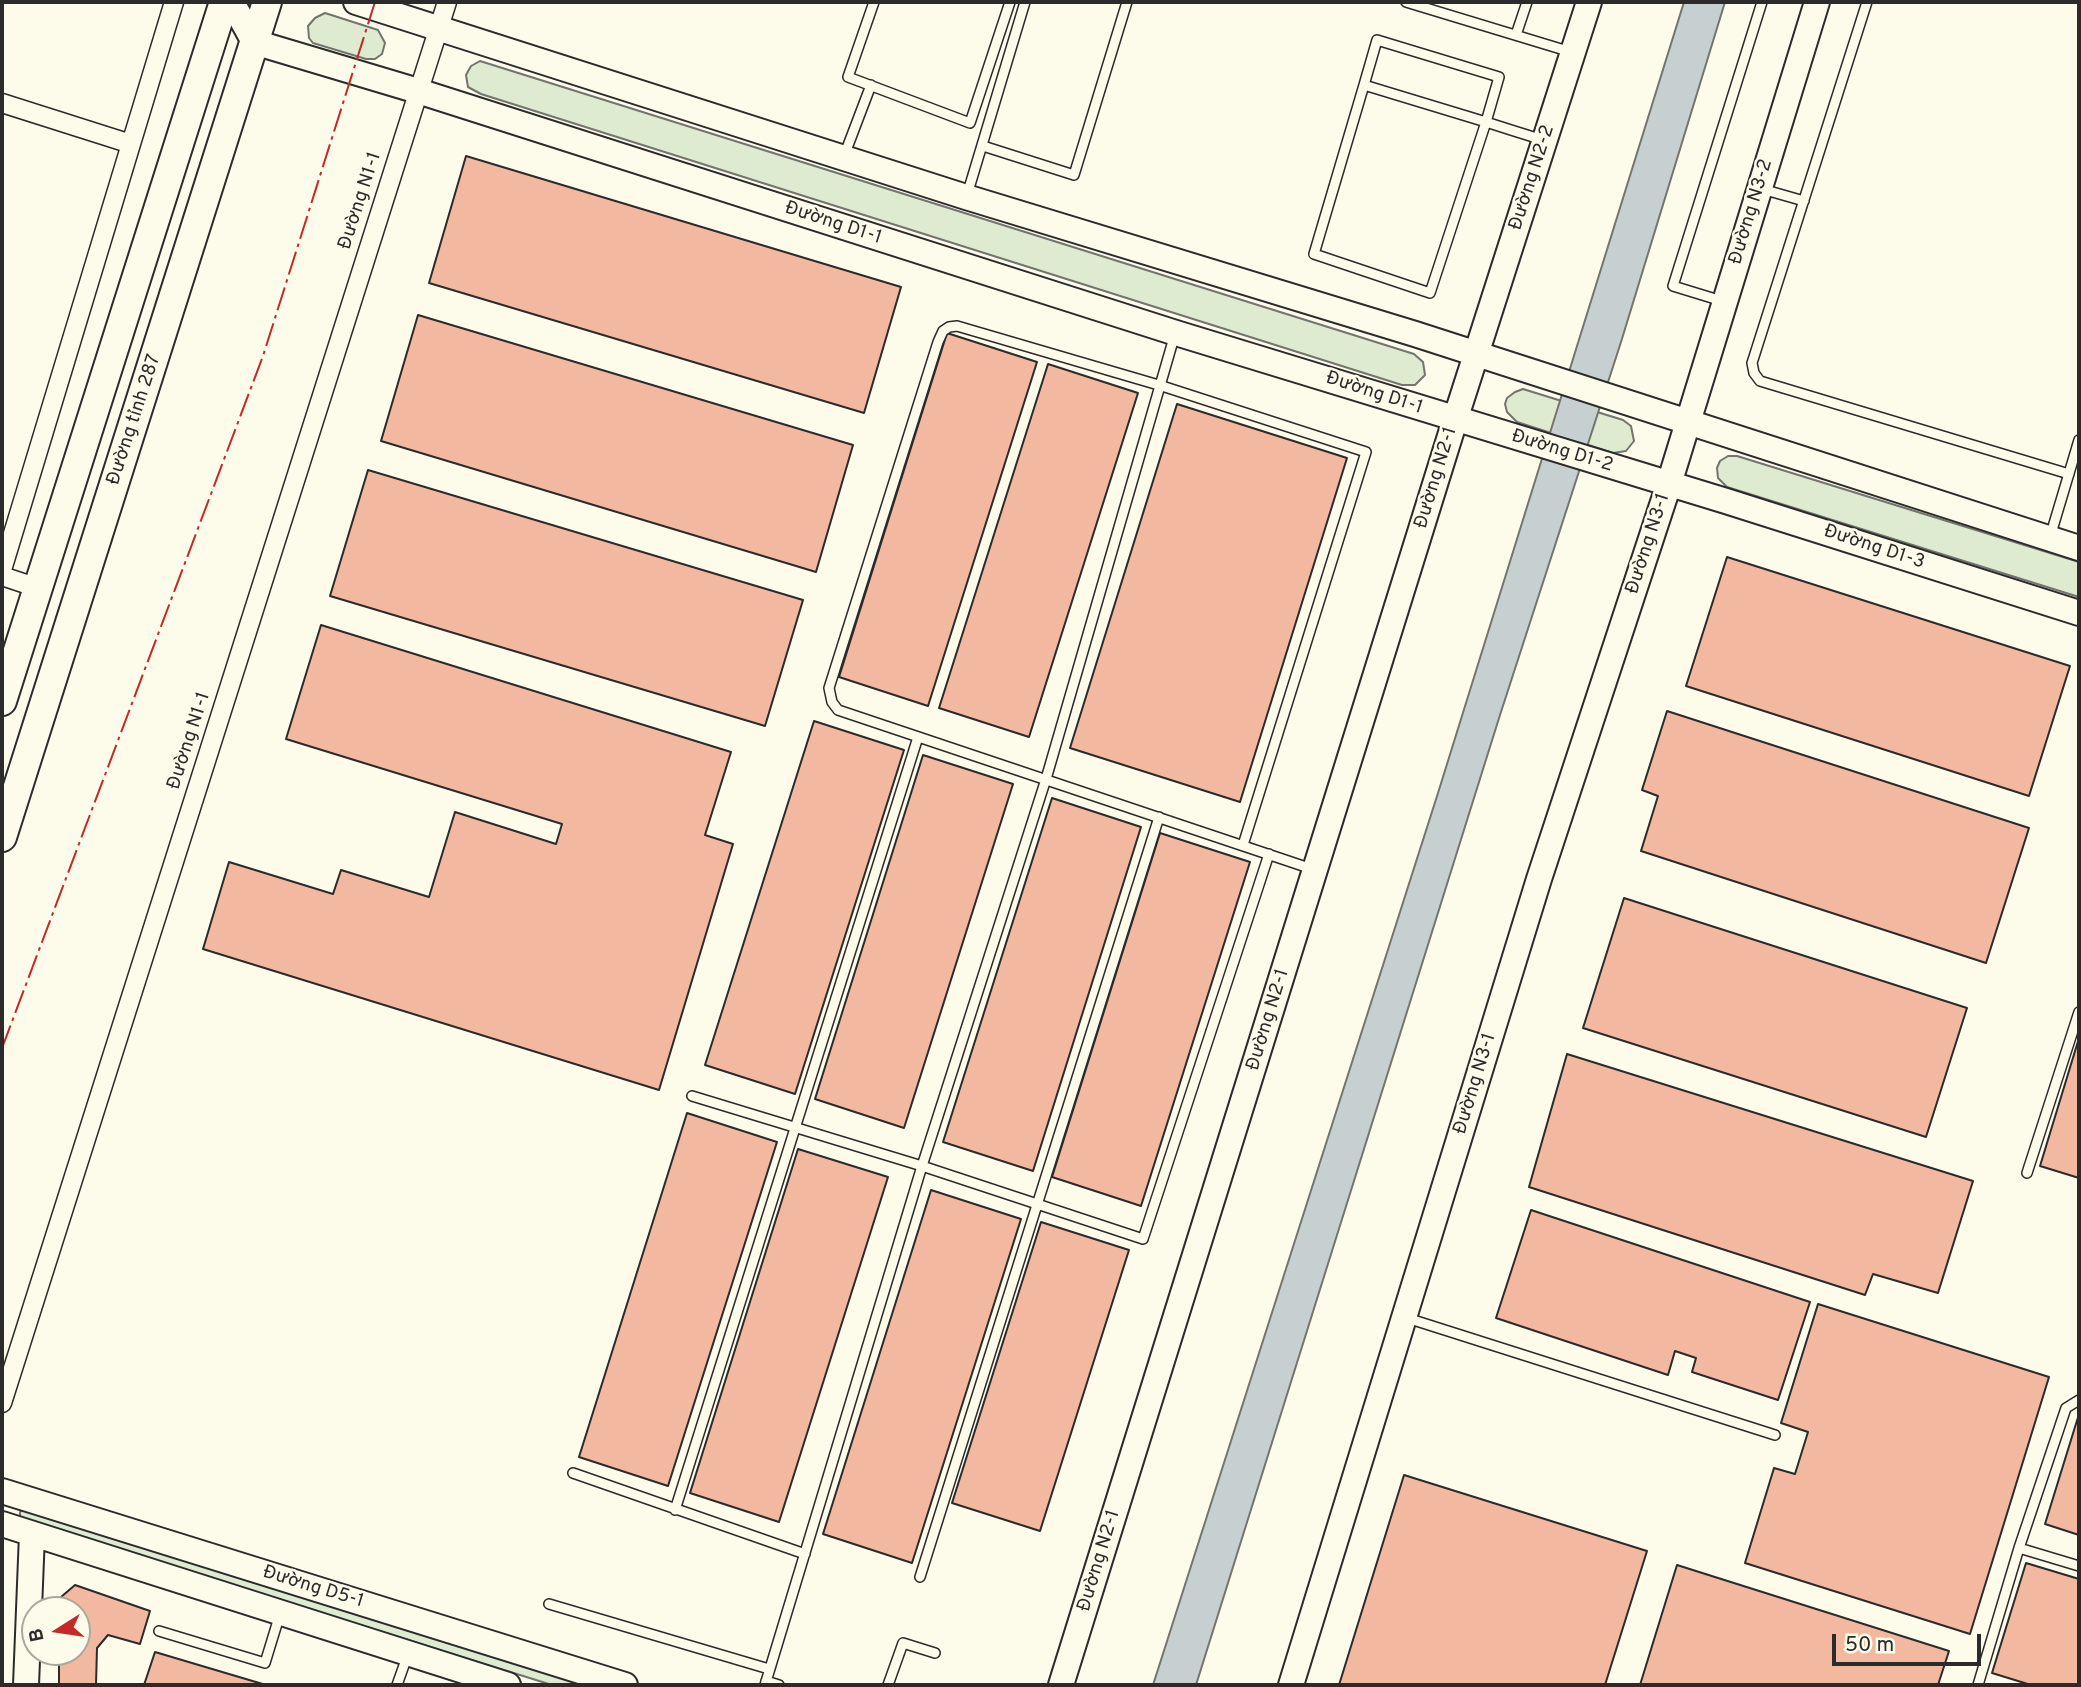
<!DOCTYPE html>
<html>
<head>
<meta charset="utf-8">
<style>
	body { margin:0 }
	#map { position:relative; width:2081px; height:1687px; overflow:hidden; background:#fdfbea; font-family:Overpass,sans-serif }
	canvas { display:block }
	.frame { position:absolute; inset:0; border:4px solid #2b2b2b; pointer-events:none }
	.north { position:absolute; left:21px; top:1596px; width:70px; height:70px; box-sizing:border-box; background:#fdfbea; border:2px solid #a9a89e; border-radius:50%; rotate:258deg; font-size:19px; font-weight:700; line-height:28px; text-align:center; color:#2b2b2b }
	.north::after { content:''; display:block; margin:auto; width:24px; height:32px; background:#c62828; clip-path:polygon(50% 0,100% 100%,50% 72%,0 100%) }
	.scale { position:absolute; left:1832px; top:1634px; width:149px; height:32px; box-sizing:border-box; border:4px solid #2b2b2b; border-top:0; padding-left:9px; font-size:21px; line-height:24px; white-space:nowrap; color:#2b2b2b; -webkit-text-stroke:5px #fdfbea; paint-order:stroke }
</style>
</head>
<body>
<div id="map">
<canvas width="2081" height="1687"></canvas>
<div class="frame"></div>
<div class="north">B</div>
<div class="scale">50 m</div>
</div>
<script>
const ctx = document.querySelector('canvas').getContext('2d');
ctx.lineJoin = 'round';
function paint(path, color) {
  ctx.fillStyle = color;
  ctx.fill(path, 'evenodd');
}
function poly(rows) {
  const path = new Path2D();
  for (const r of rows) {
    path.moveTo(r[0], r[1]);
    for (let i = 2; i < r.length; i += 2) path.lineTo(r[i], r[i + 1]);
  }
  return path;
}
function trace(path, color, width, dash) {
  ctx.strokeStyle = color;
  ctx.lineWidth = width;
  ctx.lineCap = dash ? 'butt' : 'round';
  ctx.setLineDash(dash || []);
  ctx.stroke(path);
}
function drawText(font, color, halo, rows, align = 'center') {
  ctx.font = font + ' Overpass,sans-serif';
  ctx.lineWidth = 5;
  ctx.setLineDash([]);
  ctx.textBaseline = 'middle';
  ctx.strokeStyle = halo;
  ctx.fillStyle = color;
  for (const [text, x, y, turn = 0] of rows) {
    ctx.save();
    ctx.translate(x, y);
    ctx.rotate((+turn || 0) * Math.PI / 180);
    ctx.textAlign = isNaN(turn) ? turn : align;
    if (halo) ctx.strokeText(text, 0, 0);
    ctx.fillText(text, 0, 0);
    ctx.restore();
  }
}
const green = poly([
	[325,13,378,30,385,43,382,54,375,59,366,59,313,43,309,38,308,26,315,18,325,13],
	[480,61,1414,354,1423,362,1425,375,1415,385,1402,385,481,94,468,87,466,75,471,66,480,61],
	[1523,389,1623,420,1631,426,1634,441,1626,451,1613,453,1517,422,1507,412,1505,404,1507,398,1515,392,1523,389],
	[1728,456,1737,456,2079,562,2079,597,1727,487,1718,478,1717,468,1720,461,1728,456],
	[23,1510,585,1685,552,1685,24,1520,20,1516,20,1512,23,1510]
]);
paint(green, '#deebd1');
trace(green, '#74746e', 2);
const water = poly([
	[1684,2,1725,2,1621,342,1500,715,1196,1685,1153,1685,1438,793,1684,2]
]);
paint(water, '#c7d0d0');
trace(water, '#74746e', 2);
const building = poly([
	[466,156,901,287,864,413,429,283,466,156],
	[418,315,853,445,816,572,381,441,418,315],
	[947,333,1037,362,928,706,839,677,947,333],
	[1048,364,1138,393,1029,737,939,708,1048,364],
	[1177,404,1347,458,1240,802,1070,748,1177,404],
	[368,470,803,600,765,726,330,596,368,470],
	[1727,557,2070,666,2029,796,1686,686,1727,557],
	[321,625,731,752,705,835,733,844,659,1090,203,949,229,862,333,894,341,870,429,897,455,812,556,844,562,824,286,739,321,625],
	[1667,711,2029,828,1986,963,1641,851,1658,796,1642,790,1667,711],
	[814,721,904,750,795,1094,705,1065,814,721],
	[923,755,1013,784,904,1128,815,1099,923,755],
	[1052,798,1141,827,1033,1171,943,1142,1052,798],
	[1160,833,1250,862,1141,1206,1052,1177,1160,833],
	[1624,898,1967,1008,1926,1137,1583,1028,1624,898],
	[2079,1038,2079,1178,2040,1166,2079,1038],
	[1567,1054,1973,1181,1938,1293,1873,1274,1865,1295,1529,1187,1567,1054],
	[687,1113,777,1142,668,1486,579,1457,687,1113],
	[798,1149,888,1177,779,1522,690,1493,798,1149],
	[931,1190,1021,1219,912,1563,823,1534,931,1190],
	[1531,1210,1810,1302,1778,1400,1692,1372,1696,1358,1675,1351,1668,1375,1496,1318,1531,1210],
	[1041,1222,1129,1250,1040,1531,952,1503,1041,1222],
	[1818,1304,2049,1377,1970,1634,1745,1563,1774,1468,1795,1474,1808,1432,1781,1423,1818,1304],
	[2079,1414,2079,1535,2045,1524,2079,1414],
	[1404,1475,1647,1551,1605,1685,1339,1685,1404,1475],
	[2026,1563,2079,1579,2079,1685,2031,1685,1992,1673,2026,1563],
	[1677,1565,1949,1651,1938,1685,1640,1685,1677,1565],
	[75,1585,150,1611,140,1644,108,1635,97,1648,96,1685,59,1685,59,1652,77,1652,77,1610,61,1610,61,1597,75,1585],
	[155,1652,266,1685,144,1685,155,1652]
]);
paint(building, '#f2b8a0');
trace(building, '#2b2b2b', 2);
const lane = poly([
	[874,2,848,77,970,123,1010,2],
	[1406,2,1571,52],
	[1867,2,1752,363,1754,373,1760,381,2069,474],
	[1516,35,1527,2],
	[1364,85,1377,40,1499,77,1486,122,1430,293,1314,254,1364,85,1486,122,1511,130,1543,140],
	[983,146,1074,175,1127,2],
	[844,156,871,85],
	[1762,189,1804,201],
	[967,195,1025,2],
	[1722,301,1673,286,1762,2],
	[2050,537,2079,440],
	[1243,845,1366,452,1162,386,957,326,949,327,943,331,938,342,829,688,832,702,838,710,1315,870],
	[692,1096,922,1166,1143,1239,1269,854],
	[2027,1173,2079,1012],
	[1407,1318,1775,1435],
	[573,1473,805,1554],
	[675,1510,918,737],
	[2019,1548,2079,1566],
	[920,1577,1159,817],
	[549,1604,769,1669],
	[159,1631,265,1663,280,1614],
	[766,1681,779,1685],
	[397,1685,408,1654],
	[765,1685,922,1166,1046,779,1175,334],
	[888,1685,903,1643,935,1653],
	[1978,1685,2019,1548,2066,1408,2079,1400]
]);
const street = poly([
	[2,103,131,144],
	[2,570,174,2],
	[2,576,38,588],
	[2,1403,447,2]
]);
const secondary = poly([
	[232,2,254,42,418,91,1176,333,1726,501,2079,613],
	[356,2,966,197,1415,334,2079,548],
	[2,1491,625,1685],
	[2,1524,508,1685],
	[26,1685,32,1534],
	[1061,1685,1455,420,1589,2],
	[1291,1685,1539,879,1669,484,1817,2]
]);
const primary = poly([
	[2,701,224,2],
	[2,837,267,2]
]);
trace(lane, '#2b2b2b', 12);
trace(street, '#2b2b2b', 21);
trace(secondary, '#2b2b2b', 28);
trace(primary, '#2b2b2b', 32);
trace(lane, '#fdfbea', 9);
trace(street, '#fdfbea', 18);
trace(secondary, '#fdfbea', 24);
trace(primary, '#fdfbea', 28);
trace(poly([
	[2,1048,263,356,375,2]
]), '#c62828', 2, [24, 5, 3.5, 5]);
drawText('19px', '#2b2b2b', '#fdfbea', [
	["Đường N2-2",1533,178,-72],
	["Đường N1-1",361,201,-72],
	["Đường N3-2",1752,212,-73],
	["Đường D1-1",833,224,18],
	["Đường D1-1",1374,394,18],
	["Đường tỉnh 287",135,420,-72],
	["Đường D1-2",1562,452,17],
	["Đường N2-1",1437,478,-73],
	["Đường N3-1",1649,544,-72],
	["Đường D1-3",1874,548,18],
	["Đường N1-1",190,741,-72],
	["Đường N2-1",1269,1020,-73],
	["Đường N3-1",1476,1084,-73],
	["Đường N2-1",1100,1561,-73],
	["Đường D5-1",313,1588,17]
]);
</script>
</body>
</html>
